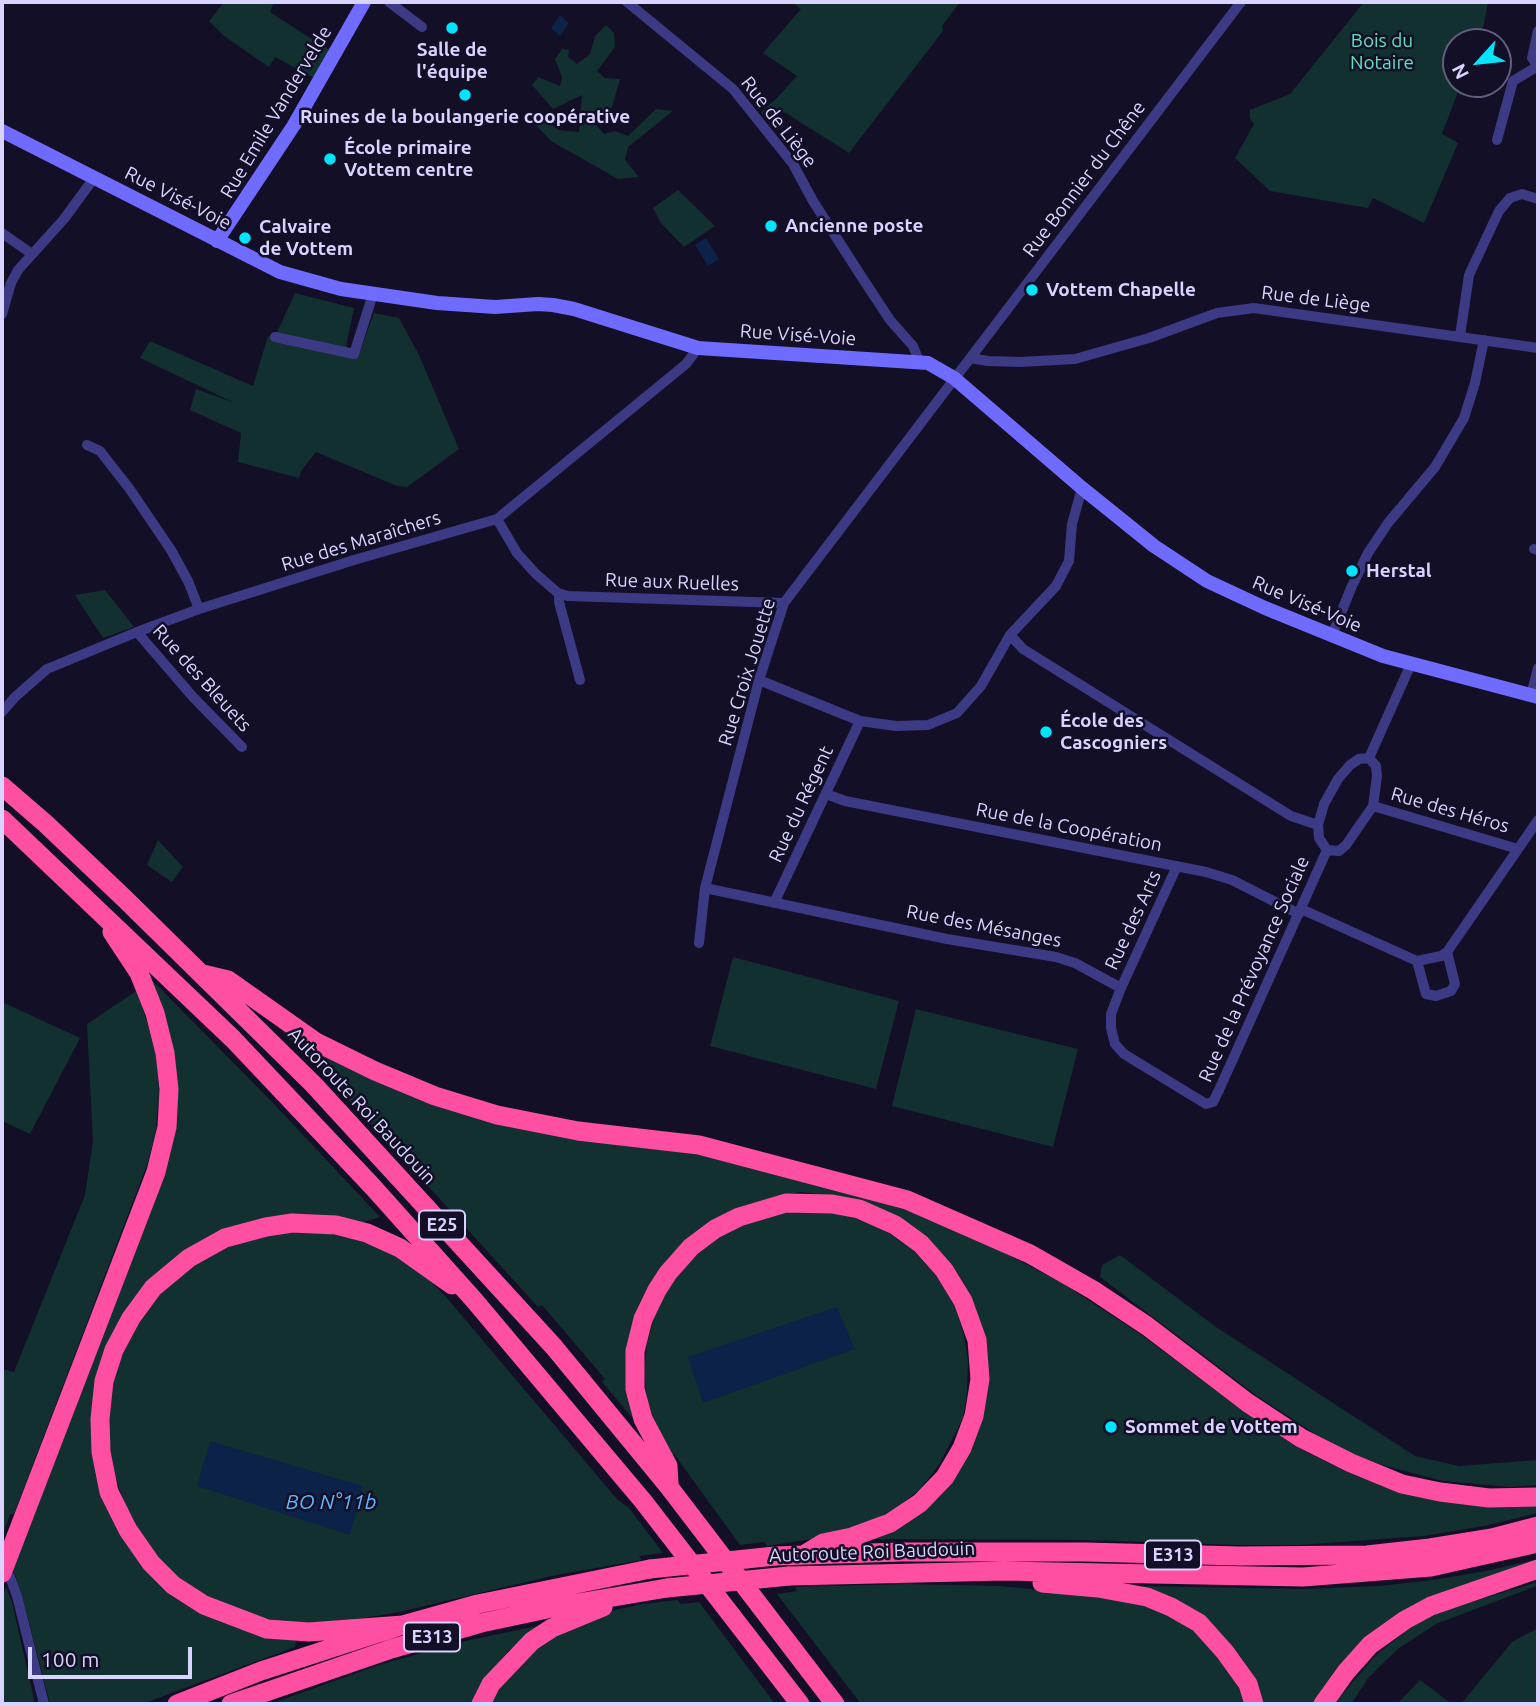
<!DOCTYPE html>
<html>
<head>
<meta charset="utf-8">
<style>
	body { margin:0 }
	#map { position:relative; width:1540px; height:1706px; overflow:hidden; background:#130f26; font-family:Ubuntu,sans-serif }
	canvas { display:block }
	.frame { position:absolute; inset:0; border:4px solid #d9d4ff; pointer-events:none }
	.north { position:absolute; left:1442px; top:28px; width:70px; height:70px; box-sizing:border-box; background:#130f26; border:2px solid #625e7d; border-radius:50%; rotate:243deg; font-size:19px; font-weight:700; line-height:28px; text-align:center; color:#d9d4ff }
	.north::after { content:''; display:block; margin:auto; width:24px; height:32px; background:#00e5ff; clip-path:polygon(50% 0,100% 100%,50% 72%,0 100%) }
	.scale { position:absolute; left:28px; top:1647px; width:164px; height:32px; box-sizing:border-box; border:4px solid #d9d4ff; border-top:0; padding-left:9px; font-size:21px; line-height:24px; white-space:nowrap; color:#d9d4ff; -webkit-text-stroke:5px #130f26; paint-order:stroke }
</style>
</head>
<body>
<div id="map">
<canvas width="1540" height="1706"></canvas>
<div class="frame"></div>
<div class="north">N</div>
<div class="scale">100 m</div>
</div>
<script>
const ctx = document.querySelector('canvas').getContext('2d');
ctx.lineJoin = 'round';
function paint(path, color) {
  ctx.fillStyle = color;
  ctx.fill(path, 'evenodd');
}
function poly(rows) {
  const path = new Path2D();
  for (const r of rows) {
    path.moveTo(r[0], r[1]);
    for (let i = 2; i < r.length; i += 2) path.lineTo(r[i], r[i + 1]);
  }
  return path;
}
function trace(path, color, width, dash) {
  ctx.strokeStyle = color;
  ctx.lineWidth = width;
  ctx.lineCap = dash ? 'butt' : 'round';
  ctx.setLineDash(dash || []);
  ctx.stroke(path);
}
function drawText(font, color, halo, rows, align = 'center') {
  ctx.font = font + ' Ubuntu,sans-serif';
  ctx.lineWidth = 5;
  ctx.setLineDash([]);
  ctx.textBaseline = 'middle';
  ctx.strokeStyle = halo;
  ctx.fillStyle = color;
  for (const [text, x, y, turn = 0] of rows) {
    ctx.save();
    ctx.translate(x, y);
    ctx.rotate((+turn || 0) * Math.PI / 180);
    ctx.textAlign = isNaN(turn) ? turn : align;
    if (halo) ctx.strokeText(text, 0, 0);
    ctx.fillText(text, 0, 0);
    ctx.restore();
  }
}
paint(poly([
	[224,2,274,2,270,12,329,50,314,78,275,57,269,67,224,36,209,21],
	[792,2,960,2,942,26,943,31,849,153,786,113,773,112,765,117,761,112,776,99,797,76,763,53,801,9],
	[1364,2,1488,2,1484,24,1477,42,1456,42,1456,84,1461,84,1442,134,1458,143,1424,223,1373,198,1368,208,1270,191,1235,158,1254,124,1250,118,1250,110,1290,94],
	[606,25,614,33,615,47,597,71,605,78,620,79,612,107,595,124,604,134,615,131,628,136,656,109,673,111,628,147,625,160,639,177,618,179,551,141,531,120,541,115,558,130,579,132,582,95,553,109,532,85,538,77,560,86,562,77,555,59,562,49,569,50,568,57,577,64,590,54,595,36],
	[678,190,715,226,684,247,661,223,653,208],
	[295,293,354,308,346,346,354,354,359,354,374,313,399,318,419,355,459,449,407,487,397,486,316,452,301,471,299,478,238,462,241,433,190,410,196,389,235,403,140,358,150,341,253,386,268,336,275,337],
	[105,590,134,627,103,638,75,595],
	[158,840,183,867,172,882,147,865],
	[733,957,899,1001,876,1089,710,1046],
	[151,979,274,1104,380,1217,360,1223,252,1221,124,1315,97,1453,171,1588,292,1637,296,1641,295,1647,142,1704,50,1704,22,1595,13,1569,171,1128],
	[136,991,147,1021,156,1055,159,1090,156,1130,148,1162,14,1514,10,1514,2,1538,2,1369,14,1372,85,1195,93,1141,87,1024],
	[2,1002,80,1038,30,1134,2,1121],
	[916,1009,1078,1049,1053,1147,892,1106],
	[266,1014,384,1080,696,1149,913,1212,983,1242,1062,1283,1140,1334,1265,1427,1308,1453,1356,1476,1394,1489,1538,1504,1538,1513,1484,1526,1424,1536,1299,1545,1238,1545,1084,1540,870,1539,898,1529,980,1427,976,1308,959,1276,939,1250,832,1196,801,1192,774,1197,746,1205,714,1220,649,1290,635,1421,602,1382,605,1379,542,1305,538,1307,378,1131],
	[787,1211,821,1211,853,1217,884,1230,913,1250,937,1277,954,1304,964,1335,968,1361,967,1393,963,1418,939,1465,920,1489,894,1510,844,1534,767,1546,764,1542,740,1545,674,1454,670,1456,648,1408,644,1373,647,1344,654,1318,665,1292,681,1269,704,1247,727,1232,758,1217],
	[301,1232,330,1234,361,1241,395,1254,419,1270,446,1297,617,1499,629,1508,663,1553,639,1556,642,1560,556,1575,399,1612,347,1621,311,1623,279,1621,257,1617,203,1595,179,1578,160,1560,139,1531,124,1503,113,1469,108,1438,110,1406,113,1383,122,1356,141,1318,160,1294,188,1269,211,1255,244,1240,273,1233],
	[1120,1255,1216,1327,1415,1456,1459,1466,1538,1460,1538,1485,1510,1487,1443,1481,1382,1465,1348,1452,1320,1437,1257,1396,1100,1277,1102,1265],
	[1538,1559,1538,1561,1412,1609,1318,1704,1264,1704,1256,1682,1240,1656,1224,1637,1200,1614,1141,1586,1305,1589,1379,1586,1433,1580,1486,1571],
	[1538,1582,1538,1585,1523,1591,1436,1624,1399,1648,1369,1677,1351,1704,1334,1704,1375,1656,1412,1626,1445,1610],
	[905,1584,999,1586,1127,1598,1181,1619,1226,1661,1248,1704,861,1704,777,1594,797,1591,795,1587],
	[6,1587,12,1602,35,1704,2,1704,2,1597],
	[677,1600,681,1604,699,1602,775,1704,488,1704,492,1695,540,1642,611,1611,642,1604],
	[542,1625,508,1651,484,1680,472,1704,270,1704,379,1665,465,1641],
	[1538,1628,1538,1704,1461,1704,1512,1642],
	[1420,1680,1452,1704,1397,1704]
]), '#12302f');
paint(poly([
	[560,15,569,23,560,36,551,28],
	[706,238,719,259,708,266,695,245],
	[837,1307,855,1349,703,1403,688,1357],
	[210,1441,363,1486,350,1535,197,1486]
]), '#0c2248');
trace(poly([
	[389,2,422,27],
	[627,2,733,89,793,164,813,201,861,276,890,320,913,346,919,361],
	[1538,31,1532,58,1538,65],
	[1497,140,1513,81,1538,66],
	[2,233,32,254],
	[2,314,11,283,18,270,64,219,94,178],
	[1460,336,1469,275,1499,211,1510,198,1522,194,1538,199],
	[275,337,354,354,373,294],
	[970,358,988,361,1020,362,1075,359,1149,338,1217,313,1254,308,1538,348],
	[87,445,100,451,129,488,171,550,188,581,199,609],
	[497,519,517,553,536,574,558,593,568,596,784,603],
	[1534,549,1538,550],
	[559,594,559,602,580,680],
	[137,632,193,697,242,747],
	[1010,635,1023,649,1291,816,1318,825],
	[1332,635,1352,586,1368,553,1388,523,1435,467,1464,418,1475,383,1484,340],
	[759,680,860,721,896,726,928,725,957,713,981,686,1010,635,1056,586,1069,561,1072,524,1082,488],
	[1531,695,1538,668],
	[2,712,15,697,47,669,137,632,199,609,354,560,497,519,686,364,698,348],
	[1369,758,1376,766,1377,776,1373,806,1346,845,1339,851,1327,850,1319,838,1318,825,1324,804,1338,779,1350,765,1359,759,1369,758],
	[1369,758,1411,664],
	[826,794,845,801,1206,872,1232,880,1299,914],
	[1373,806,1518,849],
	[1177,866,1121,988,1111,1014,1111,1028,1115,1044,1124,1054,1206,1104,1213,1102,1219,1090,1327,850],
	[705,888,947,939,1056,957,1075,963,1121,988],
	[774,903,860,721],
	[1301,909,1417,961,1441,956,1447,952,1538,820],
	[699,943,705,888,759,680,784,603,1241,2],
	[1417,961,1426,994,1436,996,1451,991,1455,984,1447,952],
	[10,1577,17,1596,44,1704]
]), '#3d3a85', 10);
trace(poly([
	[2,131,280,272,341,289,437,303,495,307,538,304,553,305,574,309,698,348,928,363,954,378,1082,488,1154,546,1207,581,1265,608,1383,656,1538,697],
	[217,241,294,125,364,2]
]), '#6f6bff', 14);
trace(poly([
	[2,786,46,824,125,899,314,1085,554,1347,669,1487,835,1704],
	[2,819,233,1039,372,1186,474,1300,643,1501,800,1704],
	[203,974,228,980,316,1042,375,1071,435,1096,497,1115,578,1131,699,1145,907,1200,1030,1254,1093,1290,1147,1326,1248,1403,1301,1438,1351,1463,1402,1484,1440,1492,1489,1498,1538,1497],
	[669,1483,668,1466,643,1419,635,1389,635,1351,643,1319,657,1290,668,1273,691,1247,715,1229,739,1217,786,1203,832,1204,859,1209,895,1225,921,1244,944,1270,963,1301,977,1340,980,1379,974,1416,962,1448,945,1477,920,1503,890,1523,852,1537,823,1543,805,1554],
	[775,1556,901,1552,1086,1552,1239,1556,1367,1555,1430,1548,1492,1538,1538,1526],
	[2,1573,156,1172,167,1127,169,1089,165,1053,155,1013,139,973,112,932],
	[789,1576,1004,1571,1303,1577,1431,1567,1538,1543],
	[1042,1583,1098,1588,1147,1597,1171,1607,1199,1623,1225,1652,1248,1684,1254,1704],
	[403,1625,309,1632,267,1629,204,1605,173,1585,151,1563,128,1530,109,1492,101,1452,100,1419,104,1381,114,1350,131,1318,153,1288,189,1258,225,1238,266,1227,292,1223,336,1225,367,1233,400,1248,452,1285],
	[177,1704,261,1671,403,1625,478,1604,650,1569],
	[231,1704,391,1649,481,1623,566,1605,667,1588],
	[481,1704,491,1684,532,1641,552,1628,603,1607],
	[1323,1704,1346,1672,1370,1645,1405,1620,1431,1606,1538,1569]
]), '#ff4fa3', 19);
trace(poly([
	[650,1569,775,1556],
	[667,1588,789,1576]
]), '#ff4fa3', 19);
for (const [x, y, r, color] of [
	[452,28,7,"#00e5ff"],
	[465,95,7,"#00e5ff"],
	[330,159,7,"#00e5ff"],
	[771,226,7,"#00e5ff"],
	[245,238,7,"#00e5ff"],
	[1032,290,7,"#00e5ff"],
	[1352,571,7,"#00e5ff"],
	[1046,732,7,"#00e5ff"],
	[1111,1427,7,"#00e5ff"]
]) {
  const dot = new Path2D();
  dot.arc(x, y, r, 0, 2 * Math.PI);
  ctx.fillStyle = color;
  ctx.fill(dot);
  trace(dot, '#130f26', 2.5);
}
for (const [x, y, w] of [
	[442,1225,46],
	[1173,1555,56],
	[432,1637,56]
]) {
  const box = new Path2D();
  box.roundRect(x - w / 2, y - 14.5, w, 29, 5);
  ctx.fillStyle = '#130f26';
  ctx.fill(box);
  trace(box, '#d9d4ff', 2);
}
drawText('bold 18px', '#d9d4ff', null, [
	["E25",442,1225],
	["E313",1173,1555],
	["E313",432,1637]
]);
drawText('19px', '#5fe0c0', '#130f26', [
	["Bois du",1382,41],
	["Notaire",1382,63]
]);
drawText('bold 19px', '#d9d4ff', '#130f26', [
	["Salle de",452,50,"center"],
	["l'équipe",452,72,"center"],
	["Ruines de la boulangerie coopérative",465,117,"center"],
	["École primaire",344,148],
	["Vottem centre",344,170],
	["Ancienne poste",785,226],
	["Calvaire",259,227],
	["de Vottem",259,249],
	["Vottem Chapelle",1046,290],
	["Herstal",1366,571],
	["École des",1060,721],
	["Cascogniers",1060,743],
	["Sommet de Vottem",1125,1427]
], 'left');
drawText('19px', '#d9d4ff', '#130f26', [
	["Rue Emile Vandervelde",276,112,-59],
	["Rue de Liège",779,122,52],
	["Rue Bonnier du Chêne",1084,179,-53],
	["Rue Visé-Voie",178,198,27],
	["Rue de Liège",1316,299,7],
	["Rue Visé-Voie",798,335,4],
	["Rue des Maraîchers",361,541,-17],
	["Rue aux Ruelles",672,582,2],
	["Rue Visé-Voie",1307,604,23],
	["Rue Croix Jouette",747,672,-73],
	["Rue des Bleuets",202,678,48],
	["Rue du Régent",801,804,-65],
	["Rue des Héros",1450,810,16],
	["Rue de la Coopération",1069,827,11],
	["Rue des Arts",1133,920,-65],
	["Rue des Mésanges",984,926,11],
	["Rue de la Prévoyance Sociale",1254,969,-66],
	["Autoroute Roi Baudouin",362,1106,47],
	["Autoroute Roi Baudouin",872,1552,-2]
]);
drawText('italic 21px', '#62b6ff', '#130f26', [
	["BO N°11b",331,1502]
]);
</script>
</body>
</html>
